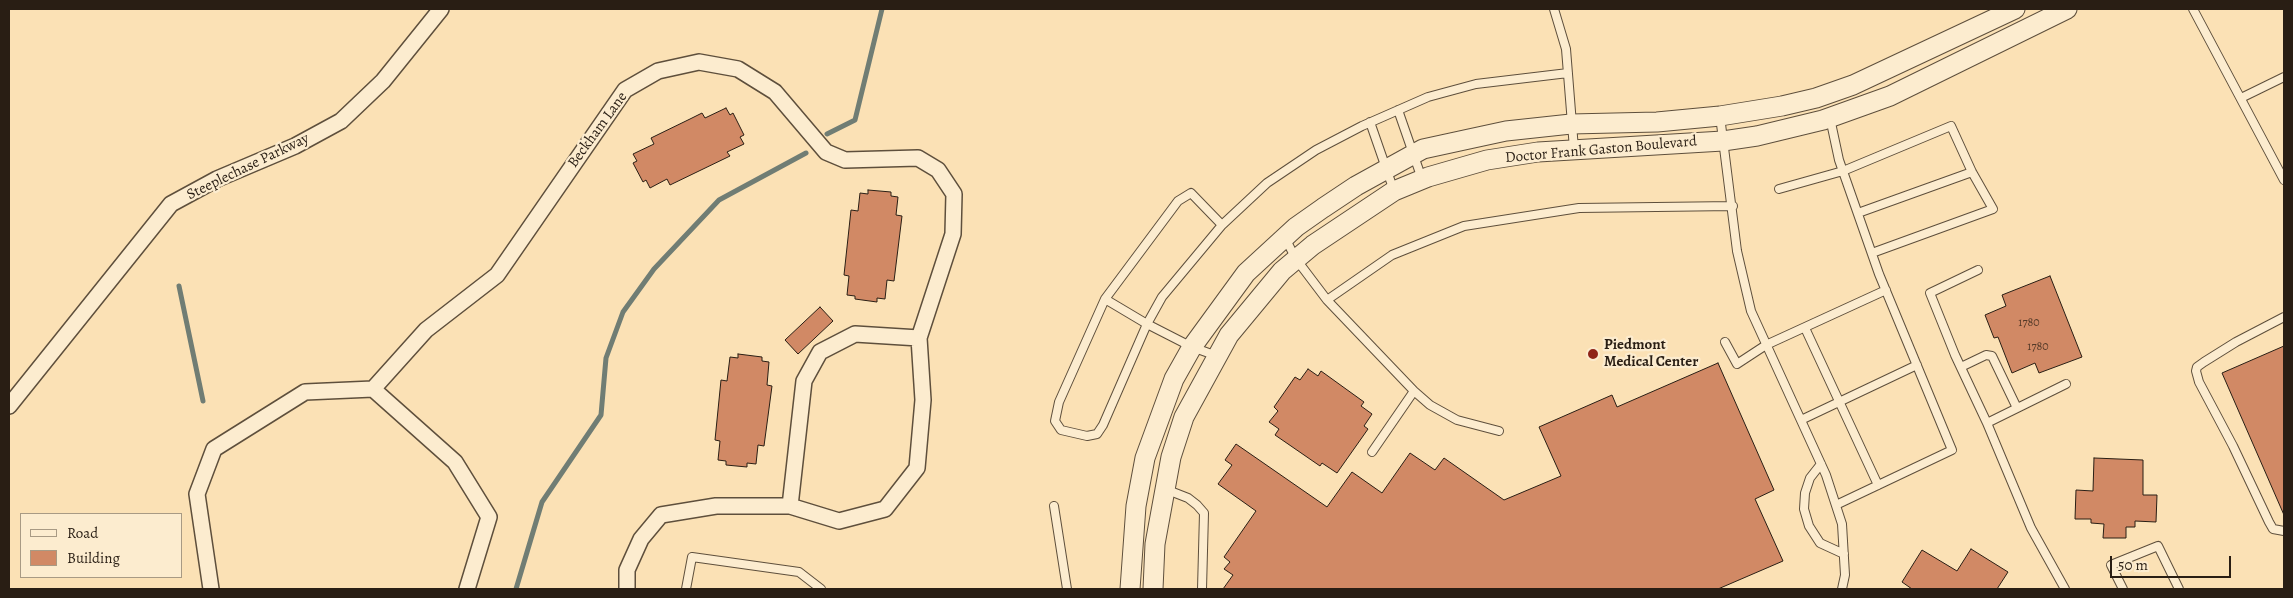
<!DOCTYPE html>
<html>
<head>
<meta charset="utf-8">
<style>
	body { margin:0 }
	#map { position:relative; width:2293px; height:598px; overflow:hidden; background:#fbe1b5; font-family:Alegreya,serif }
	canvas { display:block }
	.frame { position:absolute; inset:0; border:10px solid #291e14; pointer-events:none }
	.legend { position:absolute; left:20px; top:513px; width:162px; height:65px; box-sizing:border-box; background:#fceccf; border:1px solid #a89a84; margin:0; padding:6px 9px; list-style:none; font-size:15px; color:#291e14 }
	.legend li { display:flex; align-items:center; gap:10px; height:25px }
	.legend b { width:25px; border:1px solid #a89a84 }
	.scale { position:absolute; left:2110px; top:556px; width:121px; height:22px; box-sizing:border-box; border:2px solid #291e14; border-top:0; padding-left:6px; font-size:15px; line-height:18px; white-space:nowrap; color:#291e14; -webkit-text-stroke:4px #fceccf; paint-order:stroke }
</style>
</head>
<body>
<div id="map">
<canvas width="2293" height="598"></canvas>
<div class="frame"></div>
<ul class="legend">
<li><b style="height:6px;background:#fceccf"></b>Road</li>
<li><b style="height:14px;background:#d18965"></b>Building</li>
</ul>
<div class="scale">50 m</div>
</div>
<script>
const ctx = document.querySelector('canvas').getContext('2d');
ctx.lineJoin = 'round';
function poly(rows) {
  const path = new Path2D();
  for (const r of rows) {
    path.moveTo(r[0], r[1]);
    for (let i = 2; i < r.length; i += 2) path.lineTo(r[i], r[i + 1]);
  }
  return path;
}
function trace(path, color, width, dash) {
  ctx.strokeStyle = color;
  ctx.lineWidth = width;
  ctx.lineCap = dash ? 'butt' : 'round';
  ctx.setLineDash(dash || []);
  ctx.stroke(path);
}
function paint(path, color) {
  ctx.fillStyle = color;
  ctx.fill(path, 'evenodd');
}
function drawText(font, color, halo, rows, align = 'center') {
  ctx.font = font + ' Alegreya,serif';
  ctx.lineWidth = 4.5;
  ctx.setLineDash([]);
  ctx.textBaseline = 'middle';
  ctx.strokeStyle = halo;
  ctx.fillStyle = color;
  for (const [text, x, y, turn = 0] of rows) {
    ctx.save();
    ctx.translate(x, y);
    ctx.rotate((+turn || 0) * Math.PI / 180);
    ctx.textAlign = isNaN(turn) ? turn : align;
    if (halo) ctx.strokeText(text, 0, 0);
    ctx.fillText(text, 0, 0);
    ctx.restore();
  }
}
trace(poly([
	[827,134,855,120,882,9],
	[179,286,203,401],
	[516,589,542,502,601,415,606,358,623,312,654,269,719,200,806,153]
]), '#707d74', 5);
const building = poly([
	[726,108,730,115,733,113,744,135,740,137,744,144,727,152,730,156,670,185,667,179,650,188,646,180,643,182,633,163,637,161,633,154,654,144,651,138,690,119,702,113,705,118,726,108],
	[868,190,891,192,891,196,898,197,896,215,902,216,894,281,887,280,885,299,877,298,877,302,855,299,855,296,847,295,849,276,844,275,851,210,858,211,860,193,868,194,868,190],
	[2050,276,2082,357,2039,373,2035,363,2012,373,1998,337,1994,338,1985,315,2006,306,2002,295,2050,276],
	[820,307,833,321,798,354,785,340,820,307],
	[2284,346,2284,515,2222,373,2284,346],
	[738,354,762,357,762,361,769,362,767,385,772,386,764,446,758,445,756,464,747,463,747,467,726,465,726,461,718,460,720,441,715,440,721,380,727,381,730,357,738,358,738,354],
	[1718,363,1774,490,1755,499,1783,561,1718,589,1223,589,1233,575,1224,569,1230,562,1224,557,1256,511,1218,484,1232,465,1225,460,1236,444,1327,507,1352,472,1382,493,1410,453,1435,470,1444,458,1504,500,1561,476,1539,427,1612,395,1617,407,1718,363],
	[1308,369,1318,376,1321,371,1364,402,1361,406,1372,414,1364,426,1368,429,1337,473,1322,463,1320,466,1275,435,1279,429,1269,422,1278,411,1274,407,1295,377,1300,380,1308,369],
	[2094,458,2143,460,2143,495,2157,495,2156,522,2135,521,2135,527,2126,527,2126,538,2103,538,2104,524,2091,523,2091,519,2075,519,2076,490,2093,491,2094,458],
	[1971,549,2008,572,1997,589,1912,589,1902,582,1922,550,1957,571,1971,549]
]);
paint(building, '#d18965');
trace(building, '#291e14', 1);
const service = poly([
	[1554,9,1566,49,1574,149],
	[2193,9,2284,180],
	[2241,98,2284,77],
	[1398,110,1422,179],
	[1720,116,1737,251,1751,311,1826,475,1842,524,1845,575,1842,589],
	[1830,118,1839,160,1879,274,1952,450,1836,505],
	[1370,122,1394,191],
	[1779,189,1843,171,1951,126,1972,172,1993,209,1872,253],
	[1858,213,1972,172],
	[1222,225,1191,193,1178,201,1105,299,1059,402,1055,421,1061,430,1087,436,1097,434,1103,425,1147,324,1162,297,1222,225,1267,183,1316,150,1362,126,1428,97,1476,84,1568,73],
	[1285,238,1296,259,1327,300,1414,391,1430,405,1457,420,1499,431],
	[1978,270,1930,293,1955,355,1987,423,2066,384],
	[1105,299,1147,324,1192,347,1217,356],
	[1327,300,1392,255,1464,226,1579,208,1733,206],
	[2284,317,2236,342,2204,362,2197,367,2196,371,2199,382,2233,446,2269,522,2273,529,2284,531],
	[1805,328,1878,485],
	[1725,342,1737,364,1766,345,1886,290],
	[1961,367,1986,355,1992,356,2017,408],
	[1801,420,1917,365],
	[1987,423,2031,528,2065,589],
	[1372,452,1414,391],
	[1821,464,1810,478,1805,493,1804,509,1809,526,1820,543,1844,554],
	[1165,489,1188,498,1197,505,1204,513,1202,589],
	[1054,506,1067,589],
	[686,589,692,557,799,572,821,589],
	[2123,589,2111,565,2158,546,2179,589]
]);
const minor = poly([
	[373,389,426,330,497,275,625,90,658,71,699,62,738,69,775,92,826,152,845,160,918,158,938,170,954,194,953,234,919,338,923,400,917,468,885,509,839,521,790,506,716,506,661,515,641,539,627,570,627,589],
	[9,406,171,204,217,179,295,146,341,121,383,81,441,9],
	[790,506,804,381,820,352,855,334,919,338],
	[211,589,197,494,214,449,305,392,373,389,455,462,489,517,467,589]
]);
const tertiary = poly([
	[1130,589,1136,506,1145,458,1174,379,1192,347,1246,273,1296,227,1323,208,1356,186,1423,149,1469,139,1506,131,1571,124,1657,122,1720,116,1782,106,1816,98,1853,85,2015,9],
	[1153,589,1155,544,1171,457,1184,417,1229,335,1282,271,1313,245,1394,191,1428,177,1487,160,1538,152,1723,141,1757,136,1823,120,1890,96,2067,9]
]);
trace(service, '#5e4f3c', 10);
trace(minor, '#5e4f3c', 18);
trace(tertiary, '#5e4f3c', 21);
trace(service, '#fceccf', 8);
trace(minor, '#fceccf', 15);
trace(tertiary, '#fceccf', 19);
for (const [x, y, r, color] of [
	[1593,354,6,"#8f2418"]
]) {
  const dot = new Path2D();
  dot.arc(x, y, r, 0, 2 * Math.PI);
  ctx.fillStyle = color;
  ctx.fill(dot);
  trace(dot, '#fceccf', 2);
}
drawText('12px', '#533928', null, [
	["1780",2029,323],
	["1780",2038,347]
]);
drawText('15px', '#291e14', '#fceccf', [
	["Beckham Lane",598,130,-54],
	["Doctor Frank Gaston Boulevard",1601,150,-5],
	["Steeplechase Parkway",248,167,-26]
]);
drawText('bold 15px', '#291e14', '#fceccf', [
	["Piedmont",1604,345],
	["Medical Center",1604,362]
], 'left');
</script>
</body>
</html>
